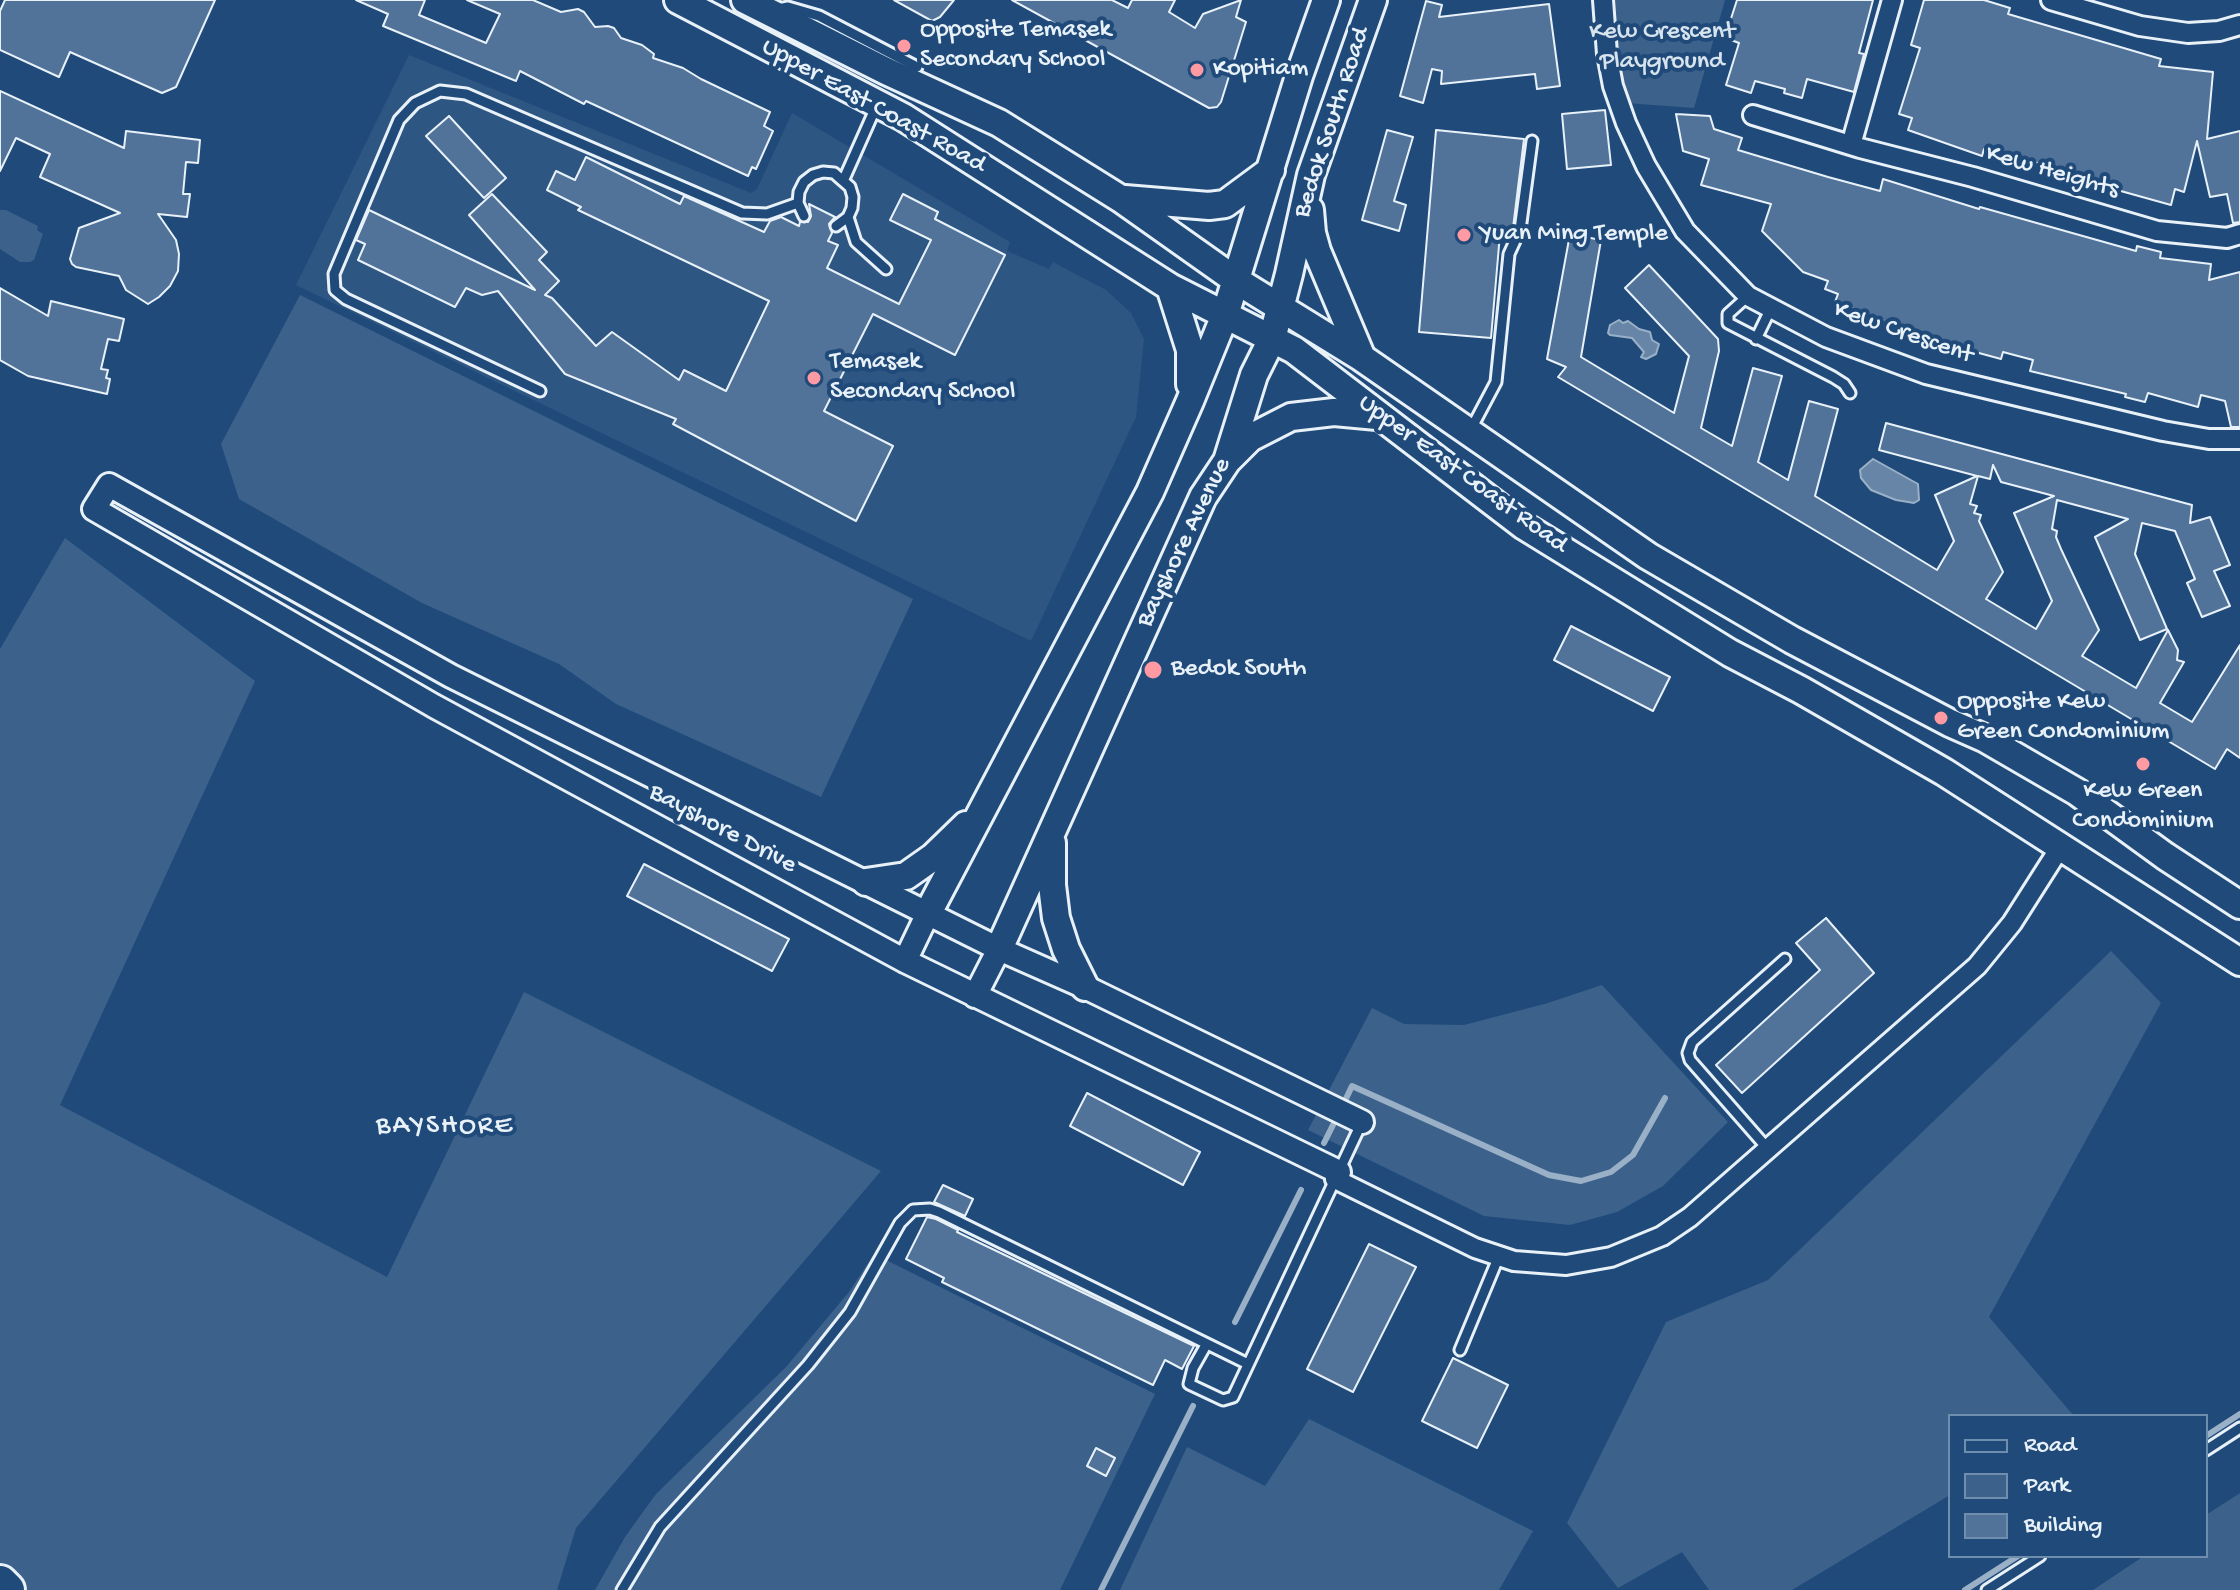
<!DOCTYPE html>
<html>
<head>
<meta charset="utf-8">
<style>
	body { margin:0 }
	#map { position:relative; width:2240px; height:1590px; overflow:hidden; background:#1f4a7a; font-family:"Gochi Hand",sans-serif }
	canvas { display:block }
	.legend { position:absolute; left:1948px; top:1414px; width:260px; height:144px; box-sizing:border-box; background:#1f4a7a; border:2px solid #6f8dac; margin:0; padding:10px 14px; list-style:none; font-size:24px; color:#e8f1f8 }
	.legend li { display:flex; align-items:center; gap:16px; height:40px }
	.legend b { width:40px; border:2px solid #6f8dac }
</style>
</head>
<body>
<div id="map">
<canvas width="2240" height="1590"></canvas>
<ul class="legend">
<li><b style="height:10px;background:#1f4a7a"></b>Road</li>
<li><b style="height:22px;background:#3c628c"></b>Park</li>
<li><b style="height:22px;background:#517399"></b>Building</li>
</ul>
</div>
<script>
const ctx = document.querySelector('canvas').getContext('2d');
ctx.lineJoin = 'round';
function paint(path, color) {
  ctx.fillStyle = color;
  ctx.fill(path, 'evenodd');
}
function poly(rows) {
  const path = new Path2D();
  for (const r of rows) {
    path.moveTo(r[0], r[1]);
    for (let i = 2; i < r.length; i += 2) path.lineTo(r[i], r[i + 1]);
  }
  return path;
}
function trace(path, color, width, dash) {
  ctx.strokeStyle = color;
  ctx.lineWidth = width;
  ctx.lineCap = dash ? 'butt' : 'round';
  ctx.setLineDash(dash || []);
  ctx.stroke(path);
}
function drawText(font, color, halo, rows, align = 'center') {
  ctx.font = font + ' "Gochi Hand",sans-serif';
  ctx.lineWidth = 8;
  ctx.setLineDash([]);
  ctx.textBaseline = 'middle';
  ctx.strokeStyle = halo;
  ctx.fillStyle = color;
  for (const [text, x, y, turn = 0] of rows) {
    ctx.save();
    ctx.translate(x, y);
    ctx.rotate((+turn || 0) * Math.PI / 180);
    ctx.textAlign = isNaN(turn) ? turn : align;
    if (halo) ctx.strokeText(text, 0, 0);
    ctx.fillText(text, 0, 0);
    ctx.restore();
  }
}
paint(poly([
	[409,55,751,193,757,189,792,113,1010,242,1007,251,1049,269,1053,262,1106,290,1131,313,1144,339,1136,417,1031,641,296,285]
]), '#2e5683');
paint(poly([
	[1609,0,1725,0,1694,108,1626,103,1614,51],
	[0,210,6,210,38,226,37,230,43,234,34,260,30,262,20,262,0,249],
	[300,295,913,599,821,797,616,704,559,664,422,603,239,499,221,444],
	[65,538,255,681,60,1105,387,1277,524,992,881,1171,576,1528,557,1590,11,1590,0,1579,0,649],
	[2111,951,2161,1003,1989,1317,2074,1416,1950,1416,1950,1495,1792,1590,1709,1590,1682,1552,1618,1588,1567,1523,1666,1322,1768,1280],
	[1602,985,1728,1122,1663,1186,1617,1212,1570,1225,1484,1216,1308,1130,1372,1008,1404,1024,1464,1025,1548,1003],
	[874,1254,1155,1394,1060,1590,595,1590,625,1537,656,1494,786,1367,849,1292],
	[1309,1419,1533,1531,1499,1590,1120,1590,1187,1447,1265,1486],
	[2240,1493,2240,1590,2093,1590,2144,1556,2206,1556,2206,1515]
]), '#3c628c');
const water = poly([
	[1619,320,1623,323,1628,321,1639,329,1650,332,1652,340,1659,344,1656,354,1646,359,1641,357,1644,352,1632,338,1610,335,1608,333,1610,325,1619,320],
	[1873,459,1918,484,1919,500,1914,503,1896,500,1871,490,1861,478,1860,470,1873,459]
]);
paint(water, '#6685a7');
trace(water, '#9ab0c7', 2);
trace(poly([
	[1342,1107,1352,1086,1549,1175,1581,1181,1611,1172,1633,1155,1665,1098],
	[1324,1143,1337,1117],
	[1235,1322,1301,1190],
	[2206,1436,2240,1414],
	[1101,1590,1193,1406],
	[1965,1590,2018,1556]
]), '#9ab0c7', 6);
const building = poly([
	[5,0,215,0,176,87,162,93,70,52,59,77,0,50,0,11,5,0],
	[356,0,425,0,419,15,486,43,500,14,467,0,533,0,561,12,578,9,584,12,595,27,608,26,614,28,621,38,642,45,654,54,653,58,683,68,701,79,770,112,764,126,773,131,756,169,752,167,748,176,586,101,584,104,520,71,516,81,383,26,388,14,356,0],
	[894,0,954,0,940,17,932,21,894,0],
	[1012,0,1112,0,1128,8,1132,0,1175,0,1169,12,1195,28,1203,14,1241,0,1236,17,1246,22,1221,102,1217,107,1209,108,1012,0],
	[1737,0,1873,0,1859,53,1864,54,1854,92,1807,79,1802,98,1784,93,1785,89,1755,81,1751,93,1726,85,1739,43,1731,40,1733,33,1727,31,1737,0],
	[1924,0,1984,0,2010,8,2008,14,2161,59,2159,66,2213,72,2207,139,2240,131,2240,222,2233,223,2227,194,2210,197,2197,141,2184,192,2175,189,2171,205,2056,173,2057,168,1984,149,1982,156,1908,130,1912,118,1899,114,1920,48,1911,45,1924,0],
	[1426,1,1442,5,1439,17,1549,4,1560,86,1537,89,1535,74,1441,84,1442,71,1432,69,1423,103,1400,96,1426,1],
	[0,91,124,148,126,131,200,140,198,163,186,162,183,194,190,194,187,217,158,214,176,240,179,254,178,271,170,286,159,297,148,304,126,290,119,276,76,267,72,264,70,259,79,228,120,213,40,177,50,154,16,138,0,171,0,91],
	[1605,110,1611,165,1567,169,1562,114,1605,110],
	[1676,114,1710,116,1714,129,1742,138,1738,150,1828,177,1880,191,1883,179,1979,209,1980,207,2136,251,2137,246,2161,252,2160,258,2211,264,2209,280,2240,272,2240,427,2231,427,2225,401,2201,395,2198,407,2148,393,2145,402,2125,397,2126,394,2030,371,2033,360,2003,352,2001,359,1931,340,1881,324,1883,320,1835,302,1838,294,1825,289,1828,281,1803,272,1762,231,1771,204,1701,185,1709,159,1683,151,1676,114],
	[449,116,506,178,484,198,426,136,449,116],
	[1387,130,1413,137,1394,201,1406,205,1399,231,1362,220,1387,130],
	[1436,130,1524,139,1513,228,1510,235,1500,234,1491,338,1419,332,1436,130],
	[586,157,680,204,684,196,764,232,770,221,781,217,799,226,800,222,808,222,811,216,809,204,835,217,829,224,832,233,828,241,838,245,827,268,899,304,931,240,890,220,903,194,938,212,935,219,1005,255,955,355,873,314,824,411,893,446,856,521,673,424,676,419,565,374,498,291,482,295,466,288,455,307,358,260,365,244,356,240,369,210,535,290,469,215,492,194,547,252,539,260,559,281,545,295,552,298,596,346,612,332,679,380,684,370,726,391,769,301,578,210,581,207,547,190,556,171,575,180,586,157],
	[1570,234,1601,240,1581,357,1674,413,1689,356,1625,288,1649,265,1718,339,1719,351,1701,428,1732,446,1753,368,1782,376,1758,462,1788,480,1809,401,1838,409,1815,496,1937,570,1954,541,1935,495,1977,476,1879,450,1886,423,2192,505,2190,523,2210,517,2230,565,2214,571,2230,606,2202,617,2187,583,2195,579,2175,531,2142,523,2135,554,2167,629,2140,640,2095,537,2128,519,2057,500,2052,529,2057,531,2056,537,2061,549,2099,630,2082,656,2136,688,2168,630,2178,650,2177,660,2184,662,2160,703,2192,722,2240,645,2240,758,2227,749,2215,769,1558,377,1566,367,1547,359,1570,234],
	[1993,465,2001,482,2054,496,2014,513,2052,601,2036,629,1986,599,2003,572,1979,521,1981,515,1974,513,1977,506,1970,504,1978,476,1990,479,1993,465],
	[0,288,48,316,51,301,124,319,119,341,108,339,101,369,108,370,106,378,110,379,107,394,28,376,0,360,0,288],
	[1571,626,1670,677,1653,711,1554,660,1571,626],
	[644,864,789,939,772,971,627,896,644,864],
	[1826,918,1874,973,1742,1093,1716,1065,1820,970,1796,943,1826,918],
	[1087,1093,1200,1152,1183,1185,1070,1126,1087,1093],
	[943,1185,973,1199,965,1216,934,1202,943,1185],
	[927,1217,936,1219,958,1230,957,1232,1194,1346,1182,1369,1165,1360,1153,1385,942,1282,944,1278,906,1259,927,1217],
	[1369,1244,1416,1267,1353,1392,1307,1369,1369,1244],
	[1453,1358,1508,1385,1477,1448,1422,1421,1453,1358],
	[1096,1448,1115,1458,1106,1476,1087,1466,1096,1448]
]);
paint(building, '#517399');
trace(building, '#e8f1f8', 2);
const service = poly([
	[778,9,788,7,819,16,917,67],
	[844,179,876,107],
	[804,216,798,203,799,192,804,182,813,175,823,172,834,173,850,187,853,197,852,208,848,217,836,226],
	[848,217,856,242,886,269],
	[1748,296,1728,314,1728,323,1833,377,1844,384,1850,393],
	[1756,339,1772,306],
	[540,391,346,299,335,290,334,274,399,120,415,103,440,91,466,94,742,213,767,214,798,203],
	[1470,431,1496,382,1509,254,1520,230,1532,141],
	[1768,1149,1690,1060,1688,1053,1692,1042,1785,959],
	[1206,1345,1193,1368,1189,1384,1223,1400,1233,1397,1362,1122],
	[1460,1350,1499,1256],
	[2206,1450,2240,1428],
	[622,1590,660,1527,808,1365,850,1312,900,1223,913,1210,930,1209,939,1212,1248,1364],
	[1987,1590,2040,1556]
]);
const minor = poly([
	[1603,0,1607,54,1613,86,1626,123,1646,166,1685,231,1748,296,1826,337,1926,374,2163,431,2209,439,2240,439],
	[2051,0,2140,26,2188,33,2219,31,2240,25],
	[1753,115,1860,148,1973,177,2157,231,2227,238,2240,234],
	[1851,145,1892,0],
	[1335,1179,1475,1248,1514,1261,1566,1265,1611,1257,1662,1236,1690,1217,1977,966,2012,923,2061,846]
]);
const tertiary = poly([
	[905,961,928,913],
	[975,996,999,949],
	[1339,1172,905,961,434,706,94,509,109,485,451,676,999,949,1085,987,1362,1122]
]);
const secondary = poly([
	[678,0,903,117,1170,287,1294,350,1524,526,1730,653,1801,690,1944,772,2240,962],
	[745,0,886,71,999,123,1121,199,1234,279,1362,358,1648,556,1792,640,1950,723,1984,738,2077,792,2165,856,2240,905],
	[1125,199,1209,206,1225,204,1271,170],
	[1310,210,1312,233,1317,251,1362,358],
	[1170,287,1190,350,1190,384],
	[1227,461,1250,438,1291,417,1334,412,1377,416],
	[1052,843,1052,885,1056,918,1066,949,1085,987],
	[866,882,906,876,933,857,966,825],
	[928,913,1150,492,1190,401,1225,315,1299,76,1326,0],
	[999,949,1203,497,1227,461,1254,375,1272,339,1289,274,1311,175,1373,0]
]);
const motorway = poly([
	[0,1583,7,1590]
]);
trace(service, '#e8f1f8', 15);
trace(minor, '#e8f1f8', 24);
trace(tertiary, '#e8f1f8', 28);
trace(secondary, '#e8f1f8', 32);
trace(motorway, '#e8f1f8', 40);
trace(service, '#1f4a7a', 9);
trace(minor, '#1f4a7a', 18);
trace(tertiary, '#1f4a7a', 22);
trace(secondary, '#1f4a7a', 26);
trace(motorway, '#1f4a7a', 34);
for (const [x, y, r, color] of [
	[904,46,8,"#ff9aa2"],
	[1197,70,8,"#ff9aa2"],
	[1464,235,8,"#ff9aa2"],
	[814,378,8,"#ff9aa2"],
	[1153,670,10,"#ff9aa2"],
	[1941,718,8,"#ff9aa2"],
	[2143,764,8,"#ff9aa2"]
]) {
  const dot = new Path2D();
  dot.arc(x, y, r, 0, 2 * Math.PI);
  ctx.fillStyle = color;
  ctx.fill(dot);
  trace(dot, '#1f4a7a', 3);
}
drawText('26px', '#e8f1f8', '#1f4a7a', [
	["Opposite Temasek",920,31],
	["Secondary School",920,61],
	["Kopitiam",1213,70],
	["Yuan Ming Temple",1480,235],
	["Temasek",830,363],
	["Secondary School",830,393],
	["Bedok South",1171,670],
	["Opposite Kew",1957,703],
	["Green Condominium",1957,733],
	["Kew Green",2143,792,"center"],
	["Condominium",2143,822,"center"]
], 'left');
drawText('26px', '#d7e3ed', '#1f4a7a', [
	["Kew Crescent",1662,33],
	["Playground",1662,63]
]);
drawText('26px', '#e8f1f8', '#1f4a7a', [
	["Upper East Coast Road",873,107,29],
	["Bedok South Road",1333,123,-72],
	["Kew Heights",2052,173,16],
	["Kew Crescent",1903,334,19],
	["Upper East Coast Road",1462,475,36],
	["Bayshore Avenue",1185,543,-64],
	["Bayshore Drive",722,830,28]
]);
ctx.letterSpacing = '2px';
drawText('28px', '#e8f1f8', '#1f4a7a', [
	["BAYSHORE",445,1128]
]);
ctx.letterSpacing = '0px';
</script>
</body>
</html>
